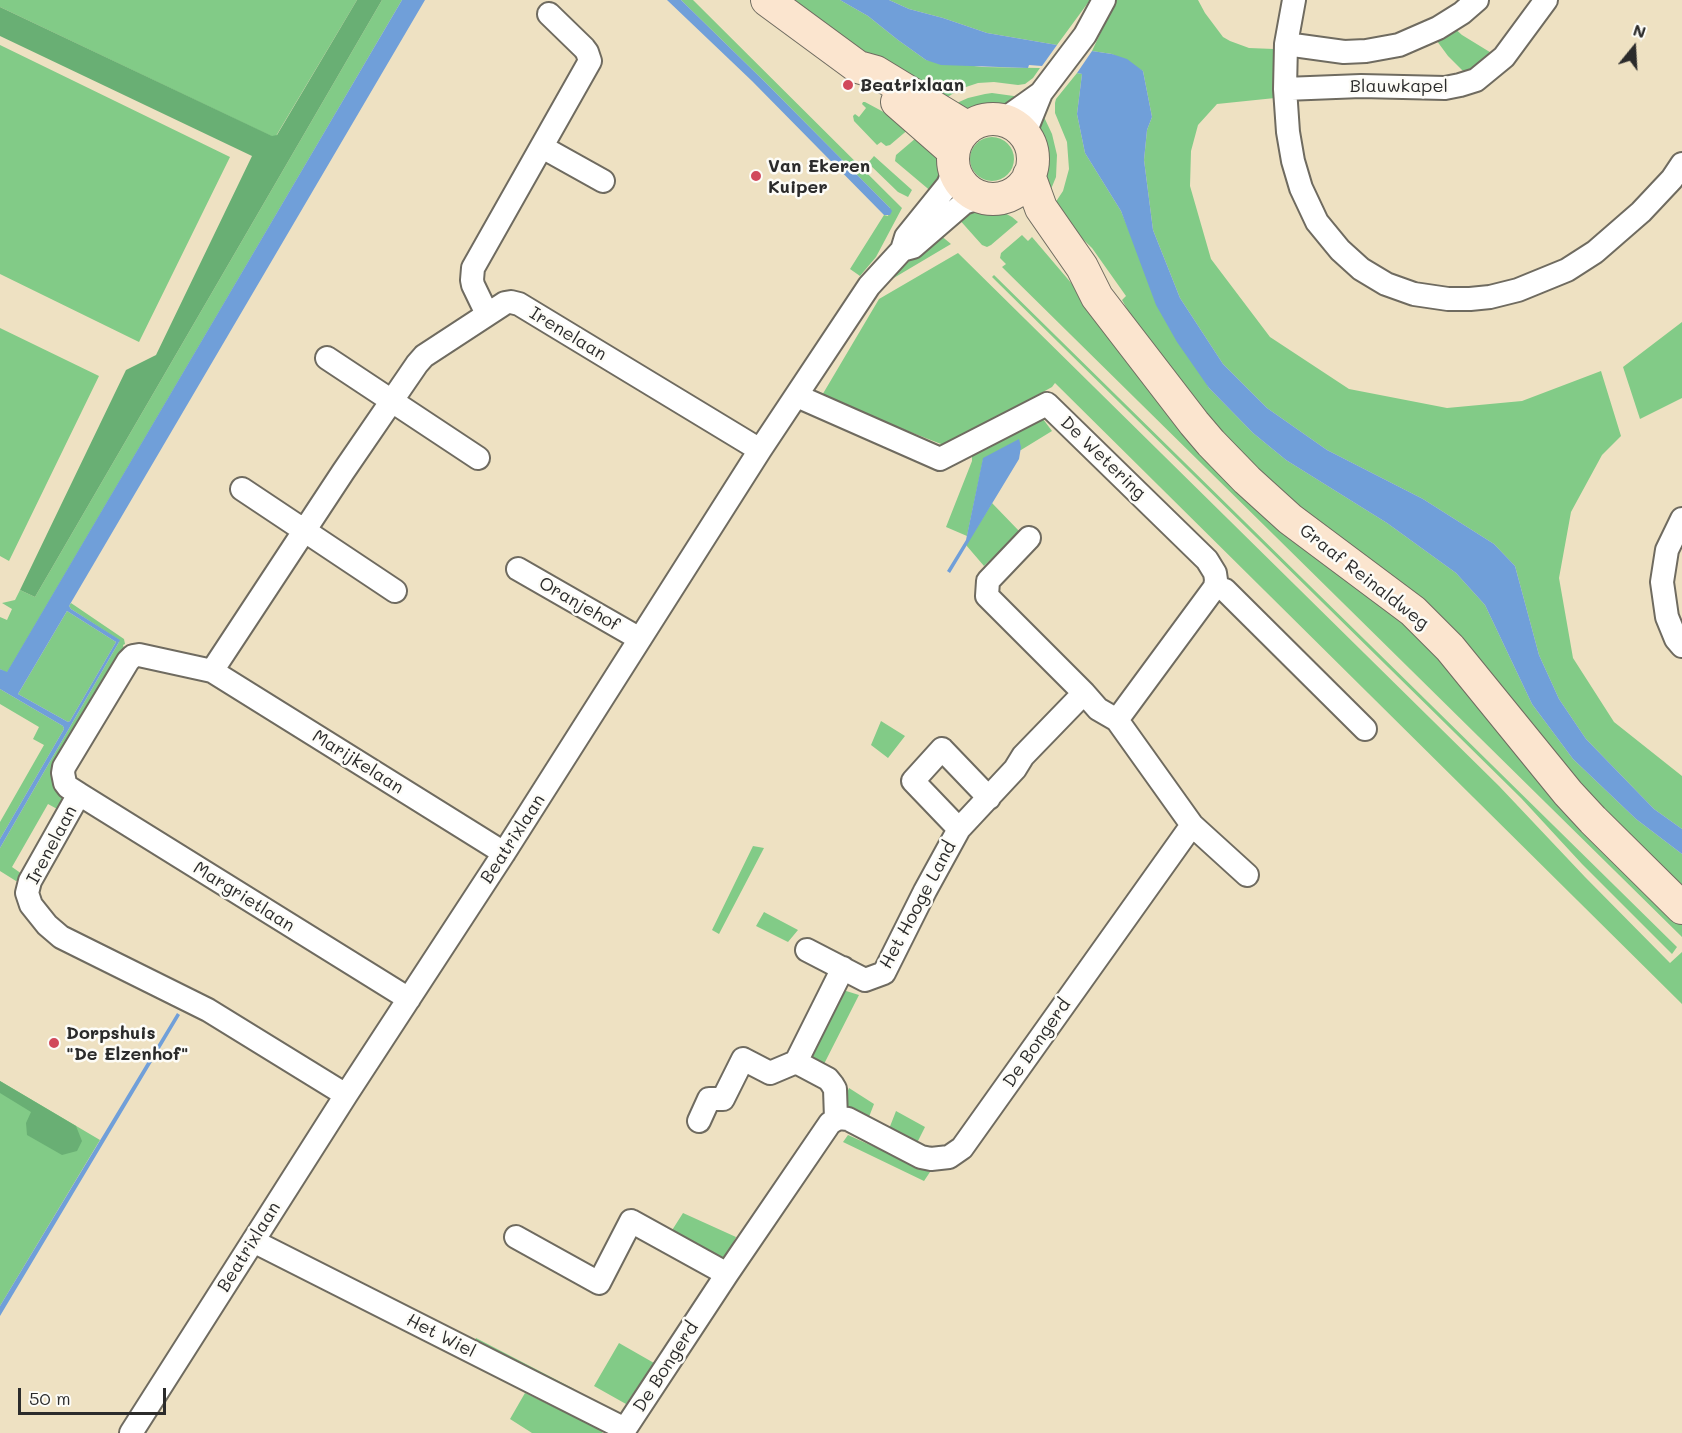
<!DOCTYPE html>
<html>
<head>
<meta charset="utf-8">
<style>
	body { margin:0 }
	#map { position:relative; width:1682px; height:1433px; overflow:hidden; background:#eee1c2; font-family:Mali,sans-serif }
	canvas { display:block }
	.north { position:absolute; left:1604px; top:18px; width:60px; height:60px; -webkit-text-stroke:4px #fdfcf7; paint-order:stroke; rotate:18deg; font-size:16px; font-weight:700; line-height:24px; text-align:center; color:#2b2b2b }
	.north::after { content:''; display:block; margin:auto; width:21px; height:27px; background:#2b2b2b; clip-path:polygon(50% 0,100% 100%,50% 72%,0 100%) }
	.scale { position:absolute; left:18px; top:1388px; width:148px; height:27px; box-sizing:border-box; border:3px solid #2b2b2b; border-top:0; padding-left:8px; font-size:18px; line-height:21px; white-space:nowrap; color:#2b2b2b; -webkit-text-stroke:4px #fdfcf7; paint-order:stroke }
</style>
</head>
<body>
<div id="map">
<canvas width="1682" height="1433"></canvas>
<div class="north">N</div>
<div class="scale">50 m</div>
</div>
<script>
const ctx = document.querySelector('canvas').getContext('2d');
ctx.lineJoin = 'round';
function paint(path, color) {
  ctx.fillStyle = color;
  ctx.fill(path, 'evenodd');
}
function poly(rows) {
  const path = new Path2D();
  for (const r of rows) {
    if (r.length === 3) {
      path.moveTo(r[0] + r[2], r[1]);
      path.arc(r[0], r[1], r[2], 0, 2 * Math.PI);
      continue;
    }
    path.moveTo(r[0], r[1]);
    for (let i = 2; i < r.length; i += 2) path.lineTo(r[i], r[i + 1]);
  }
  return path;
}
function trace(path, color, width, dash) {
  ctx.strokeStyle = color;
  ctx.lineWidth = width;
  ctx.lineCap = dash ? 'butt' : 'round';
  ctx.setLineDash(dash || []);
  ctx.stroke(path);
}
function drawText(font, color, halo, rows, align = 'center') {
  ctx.font = font + ' Mali,sans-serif';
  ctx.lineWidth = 5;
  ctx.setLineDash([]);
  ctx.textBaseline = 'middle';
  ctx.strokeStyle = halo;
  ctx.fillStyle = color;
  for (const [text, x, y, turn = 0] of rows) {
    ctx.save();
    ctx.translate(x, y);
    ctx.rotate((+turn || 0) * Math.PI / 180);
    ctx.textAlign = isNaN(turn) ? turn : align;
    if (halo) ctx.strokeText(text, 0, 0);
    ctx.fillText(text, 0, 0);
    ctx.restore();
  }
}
paint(poly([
	[0,0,357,0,276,136,271,136,0,7],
	[382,0,402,0,7,673,0,669,0,617,7,620,12,609,2,603,15,600,20,590,35,597],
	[681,0,693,0,902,208,876,257,860,276,850,269,884,215,888,216,890,208,765,82],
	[781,0,840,0,868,16,898,40,926,60,982,67,1040,68,1033,78,1025,84,1018,85,994,82,978,83,960,89,943,100,932,98],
	[889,0,1090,0,1057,45,987,33,943,18,909,9],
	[1116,0,1198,0,1205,13,1223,37,1230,41,1249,48,1274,49,1275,98,1217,104,1198,125,1191,151,1190,186,1211,259,1270,337,1349,389,1447,408,1522,401,1601,371,1621,436,1602,455,1571,512,1559,578,1573,658,1614,722,1682,776,1682,829,1654,809,1586,739,1559,699,1539,655,1515,566,1494,544,1423,499,1327,450,1267,408,1223,364,1180,298,1153,230,1144,160,1147,130,1152,117,1143,71,1112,54,1092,51],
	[1452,26,1462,35,1493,54,1472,69,1464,72,1448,56,1434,37],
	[0,45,230,157,139,342,0,274],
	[1077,73,1082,74,1077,114,1085,153,1121,211,1137,250,1209,388,1253,433,1286,460,1387,523,1456,573,1485,605,1532,704,1573,759,1636,819,1682,854,1682,896,1243,465,1143,337,1122,300,1126,296,1092,248,1063,220,1053,206,1063,191,1069,169,1067,142,1055,113,1055,103,1056,99],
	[992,93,1021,97,998,111,974,114,950,109,959,102,968,98,985,94],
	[863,102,865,102,904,123,910,128,890,145,886,146,881,142,877,145,854,121,853,116,855,114,859,117,866,108,862,104],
	[1042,116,1044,117,1052,134,1057,155,1056,177,1049,194,1037,175,1039,160,1037,131],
	[923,132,942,154,944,166,933,193,895,161,896,155],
	[992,159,22],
	[874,156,912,190,908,197,898,192,868,163],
	[982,207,999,210,1012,217,1018,222,991,245,987,247,982,245,957,217],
	[939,234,951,244,892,279,891,277],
	[1022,235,1028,241,1032,237,1095,311,1414,625,1682,921,1682,937,1002,267,1006,264,1000,258,1001,253],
	[958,253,1499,786,1585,877,1670,963,1682,952,1682,1004,1055,383,1052,387,946,446,821,397,879,299],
	[994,275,1677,947,1672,954,1582,864,1521,798,992,277],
	[1682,322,1682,398,1640,419,1623,367],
	[0,328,99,376,9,561,0,556],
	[1043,419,1052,431,1021,450,983,460,967,536,946,527,972,461,972,454,1019,432],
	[992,503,1020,532,984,566,966,545],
	[71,603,124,639,125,644,123,645,125,652,55,769,66,798,59,810,48,804,12,867,22,874,19,880,16,881,0,871,0,848,119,642,119,640,71,609,69,606],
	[67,611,116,642,70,721,68,722,18,694],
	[0,689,63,726,64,729,0,839,0,822,44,745,33,739,39,727,0,704],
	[881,721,905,736,888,758,871,745],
	[753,846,764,848,719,934,712,930],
	[764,912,798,930,788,942,756,926],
	[843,990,859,995,824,1064,811,1060],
	[0,1081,100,1140,0,1306],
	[849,1088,874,1104,867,1122,840,1109],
	[896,1111,925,1127,916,1145,889,1129],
	[848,1135,930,1172,924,1181,843,1142],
	[683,1213,736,1237,724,1262,669,1235],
	[476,1338,574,1389,570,1394,473,1344],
	[619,1343,654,1363,626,1404,594,1386],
	[525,1393,604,1431,602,1433,532,1433,510,1419]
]), '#82cb87');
paint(poly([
	[357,0,382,0,35,597,20,590,126,370,156,355,252,156,0,36,0,7,272,136,277,135],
	[0,1081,76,1126,82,1141,77,1151,62,1155,27,1135,26,1123,31,1112,0,1093]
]), '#69af74');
paint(poly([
	[402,0,425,0,69,606,71,609,120,640,119,642,0,848,0,839,64,729,63,726,0,689,0,669,7,672],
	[67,611,116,642,70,721,68,722,18,694],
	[667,0,681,0,765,82,890,208,892,211,890,215,884,215,752,81],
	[840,0,889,0,909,9,943,18,987,33,1057,45,1042,66,1029,65,1028,68,941,65,926,60,898,40,868,16],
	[1092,51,1112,54,1127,59,1143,71,1152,117,1147,130,1144,160,1153,230,1180,298,1223,364,1267,408,1327,450,1423,499,1494,544,1515,566,1539,655,1559,699,1586,739,1654,809,1682,829,1682,854,1636,819,1573,759,1532,704,1485,605,1456,573,1387,523,1286,460,1253,433,1209,388,1177,342,1156,305,1121,211,1085,153,1077,114,1082,74,1077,73],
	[1019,439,1021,447,1019,459,950,573,947,571,966,540,983,458],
	[177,1013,180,1015,0,1316,0,1306]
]), '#709fd9');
const minor = poly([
	[1294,0,1286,44,1285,89,1288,132,1293,161,1301,188,1317,222,1340,250,1361,269,1386,284,1414,294,1448,299,1470,299,1490,297,1518,290,1567,270,1595,252,1641,212,1672,179,1682,164],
	[1286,44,1344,52,1366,51,1399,45,1438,28,1462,13,1477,0],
	[1285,89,1361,86,1445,88,1460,85,1476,80,1504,57,1546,0],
	[1003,120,1041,93],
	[1024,135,1041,93,1085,35,1104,0],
	[542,147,603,181],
	[902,250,913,247,964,203,981,197],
	[487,314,473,285,472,280,473,268,590,61,587,52,584,48,549,14],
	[327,358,478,458],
	[797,396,940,459,1047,404,1207,560,1215,573,1216,580,1215,587,1117,720,1192,825,1247,875],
	[242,489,395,591],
	[1682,519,1667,550,1662,582,1667,617,1676,639,1682,646],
	[518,569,640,639],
	[1215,587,1225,590,1365,729],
	[212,671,504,853],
	[1084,693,1098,709,1117,720],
	[79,794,409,999],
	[959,829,913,781,942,749,989,798],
	[807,950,865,980,884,973,925,891,959,829,1015,769,1023,756,1084,693,987,596,988,581,1029,538],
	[796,1062,843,968],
	[796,1062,828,1079,832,1084,835,1089,836,1119],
	[346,1095,208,1010,61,937,47,925,31,905,27,893,30,881,79,794,68,787,65,783,63,773,64,767,128,661,133,656,139,655,212,671,343,472,417,364,424,356,505,303,511,302,519,304,760,450],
	[699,1121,709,1099,723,1099,743,1059,770,1073,796,1062],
	[516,1237,599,1283,631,1221,727,1274],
	[253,1241,625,1429,623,1433],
	[625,1429,727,1274,830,1123,839,1118,848,1119,921,1157,931,1159,949,1157,962,1148,1192,825],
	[131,1433,346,1095,504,853,760,450,869,286,902,250,906,237,948,185,954,170]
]);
const secondary = poly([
	[767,0,858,67,876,72,968,128],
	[897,102,953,151],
	[993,159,40],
	[1029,175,1041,208,1082,267,1097,297,1194,423,1211,443,1247,480,1290,519,1413,611,1450,648,1568,793,1593,820,1682,908]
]);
trace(minor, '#6f6b60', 26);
trace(secondary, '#6f6b60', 34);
trace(minor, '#fff', 22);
trace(secondary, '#fbe5cf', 32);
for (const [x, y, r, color] of [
	[848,85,6,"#d1495b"],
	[756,176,6,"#d1495b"],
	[54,1043,6,"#d1495b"]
]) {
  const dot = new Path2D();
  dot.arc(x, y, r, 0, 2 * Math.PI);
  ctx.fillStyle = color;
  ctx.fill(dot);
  trace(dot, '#fdfcf7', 2);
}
drawText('bold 18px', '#2b2b2b', '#fdfcf7', [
	["Beatrixlaan",860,85],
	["Van Ekeren",768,166],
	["Kuiper",768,187],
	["Dorpshuis",66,1033],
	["\"De Elzenhof\"",66,1054]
], 'left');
drawText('18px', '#2b2b2b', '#fdfcf7', [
	["Blauwkapel",1399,86],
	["Irenelaan",568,334,31],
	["De Wetering",1103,458,44],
	["Graaf Reinaldweg",1364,577,38],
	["Oranjehof",579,604,30],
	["Marijkelaan",358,762,32],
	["Beatrixlaan",513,839,-57],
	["Irenelaan",52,845,-62],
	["Margrietlaan",244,897,32],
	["Het Hooge Land",918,905,-62],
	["De Bongerd",1037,1043,-55],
	["Beatrixlaan",249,1247,-58],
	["Het Wiel",441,1336,27],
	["De Bongerd",666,1367,-57]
]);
</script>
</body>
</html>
